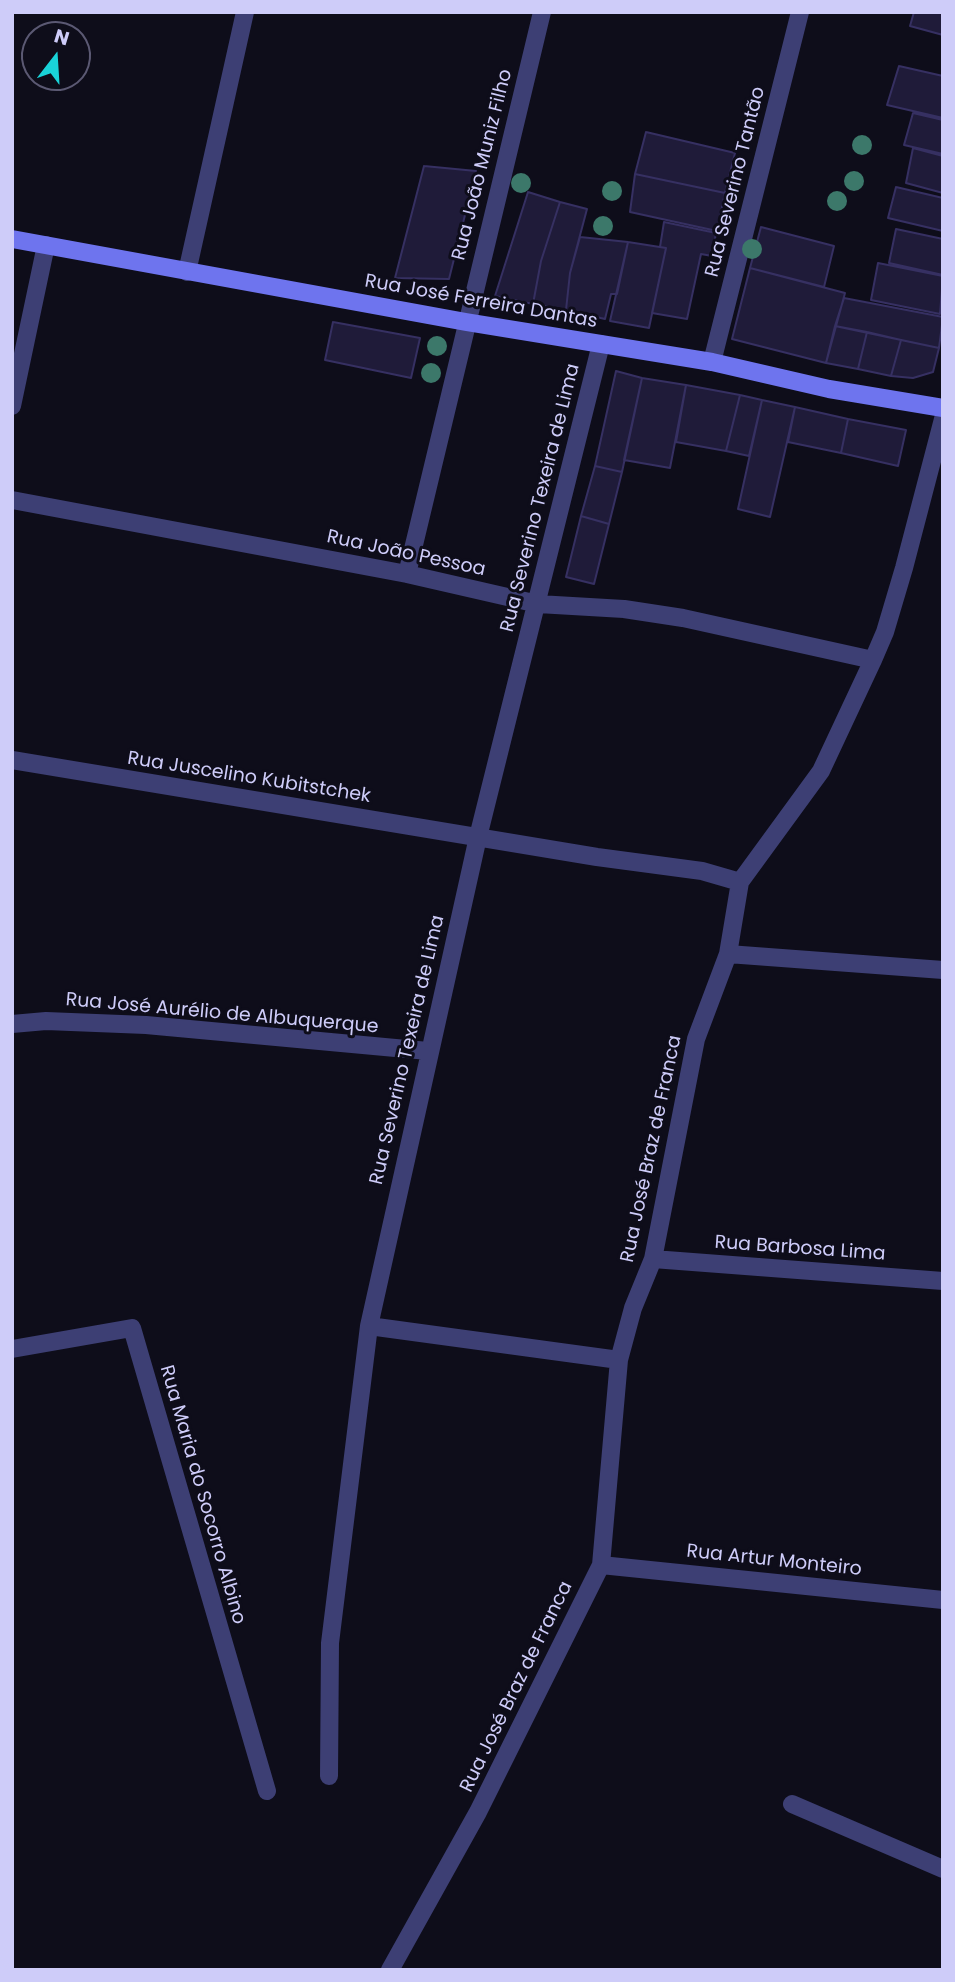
<!DOCTYPE html>
<html>
<head>
<meta charset="utf-8">
<style>
	body { margin:0 }
	#map { position:relative; width:955px; height:1982px; overflow:hidden; background:#0e0d1a; font-family:Poppins,sans-serif }
	canvas { display:block }
	.frame { position:absolute; inset:0; border:14px solid #ceccf9; pointer-events:none }
	.north { position:absolute; left:21px; top:21px; width:70px; height:70px; box-sizing:border-box; background:#0e0d1a; border:2px solid #5b5973; border-radius:50%; rotate:17deg; font-size:19px; font-weight:700; line-height:28px; text-align:center; color:#ceccf9 }
	.north::after { content:''; display:block; margin:auto; width:24px; height:32px; background:#19d2d8; clip-path:polygon(50% 0,100% 100%,50% 72%,0 100%) }
</style>
</head>
<body>
<div id="map">
<canvas width="955" height="1982"></canvas>
<div class="frame"></div>
<div class="north">N</div>
</div>
<script>
const ctx = document.querySelector('canvas').getContext('2d');
ctx.lineJoin = 'round';
function paint(path, color) {
  ctx.fillStyle = color;
  ctx.fill(path, 'evenodd');
}
function poly(rows) {
  const path = new Path2D();
  for (const r of rows) {
    path.moveTo(r[0], r[1]);
    for (let i = 2; i < r.length; i += 2) path.lineTo(r[i], r[i + 1]);
  }
  return path;
}
function trace(path, color, width, dash) {
  ctx.strokeStyle = color;
  ctx.lineWidth = width;
  ctx.lineCap = dash ? 'butt' : 'round';
  ctx.setLineDash(dash || []);
  ctx.stroke(path);
}
function drawText(font, color, halo, rows, align = 'center') {
  ctx.font = font + ' Poppins,sans-serif';
  ctx.lineWidth = 6;
  ctx.setLineDash([]);
  ctx.textBaseline = 'middle';
  ctx.strokeStyle = halo;
  ctx.fillStyle = color;
  for (const [text, x, y, turn = 0] of rows) {
    ctx.save();
    ctx.translate(x, y);
    ctx.rotate((+turn || 0) * Math.PI / 180);
    ctx.textAlign = isNaN(turn) ? turn : align;
    if (halo) ctx.strokeText(text, 0, 0);
    ctx.fillText(text, 0, 0);
    ctx.restore();
  }
}
const building = poly([
	[914,12,943,12,943,35,910,26,914,12],
	[899,66,943,76,943,118,887,105,899,66],
	[913,113,943,120,943,154,904,145,913,113],
	[646,132,735,153,725,193,635,174,646,132],
	[913,148,943,156,943,193,906,183,913,148],
	[424,166,476,171,449,279,395,278,424,166],
	[635,174,725,193,717,231,630,212,635,174],
	[896,187,943,198,943,231,888,218,896,187],
	[528,192,560,202,541,261,533,304,495,296,528,192],
	[560,202,587,209,570,273,566,310,533,304,541,261,560,202],
	[664,222,716,233,712,256,701,254,687,319,652,313,666,248,660,247,664,222],
	[761,227,834,246,824,287,750,268,761,227],
	[896,229,943,239,943,275,889,263,896,229],
	[580,237,628,242,617,294,611,294,605,319,566,310,570,273,580,237],
	[628,242,666,248,649,328,610,321,628,242],
	[878,263,943,276,940,314,871,300,878,263],
	[750,268,845,293,826,363,732,339,750,268],
	[844,298,943,317,939,348,835,326,844,298],
	[333,322,420,338,411,378,325,360,333,322],
	[835,326,867,332,858,369,826,363,835,326],
	[867,332,901,340,891,376,858,369,867,332],
	[901,340,939,348,933,372,913,378,891,376,901,340],
	[616,371,642,378,622,472,595,466,616,371],
	[642,378,686,385,670,468,624,460,642,378],
	[686,385,740,395,726,451,676,442,686,385],
	[740,395,762,400,749,456,726,451,740,395],
	[762,400,795,407,770,517,738,509,762,400],
	[795,407,848,419,841,453,788,442,795,407],
	[848,419,906,430,898,466,841,453,848,419],
	[595,466,622,472,609,524,581,516,595,466],
	[581,516,609,524,594,584,566,577,581,516]
]);
paint(building, '#1f1b39');
trace(building, '#363062', 2);
trace(poly([
	[187,272,245,12],
	[712,362,800,12],
	[12,406,46,245],
	[12,500,407,574,538,604,624,609,683,618,873,660],
	[407,574,542,12],
	[12,760,597,857,702,871,740,882],
	[728,954,943,970],
	[12,1024,46,1021,146,1025,428,1051],
	[653,1259,943,1281],
	[369,1326,619,1360],
	[12,1349,132,1328,267,1791],
	[601,1565,943,1600],
	[329,1776,330,1643,369,1326,478,837,601,344],
	[792,1804,943,1869],
	[390,1970,478,1812,601,1565,619,1360,633,1308,653,1259,696,1039,728,954,740,882,821,771,873,660,885,632,904,568,943,419]
]), '#3d3f74', 18);
trace(poly([
	[12,239,466,322,712,362,829,389,943,408]
]), '#6e74ee', 18);
ctx.fillStyle = '#3c786a';
for (const [x, y] of [
	[862,145],
	[854,181],
	[521,183],
	[612,191],
	[837,201],
	[603,226],
	[752,249],
	[437,346],
	[431,373]
]) {
  ctx.beginPath();
  ctx.arc(x, y, 10, 0, 2 * Math.PI);
  ctx.fill();
}
drawText('19px', '#ceccf9', '#0e0d1a', [
	["Rua João Muniz Filho",483,165,-76],
	["Rua Severino Tantão",736,182,-76],
	["Rua José Ferreira Dantas",481,302,10],
	["Rua Severino Texeira de Lima",541,498,-76],
	["Rua João Pessoa",406,554,12],
	["Rua Juscelino Kubitstchek",249,778,9],
	["Rua José Aurélio de Albuquerque",222,1014,5],
	["Rua Severino Texeira de Lima",408,1050,-77],
	["Rua José Braz de Franca",652,1149,-78],
	["Rua Barbosa Lima",800,1249,4],
	["Rua Maria do Socorro Albino",202,1495,74],
	["Rua Artur Monteiro",774,1561,6],
	["Rua José Braz de Franca",517,1687,-64]
]);
</script>
</body>
</html>
